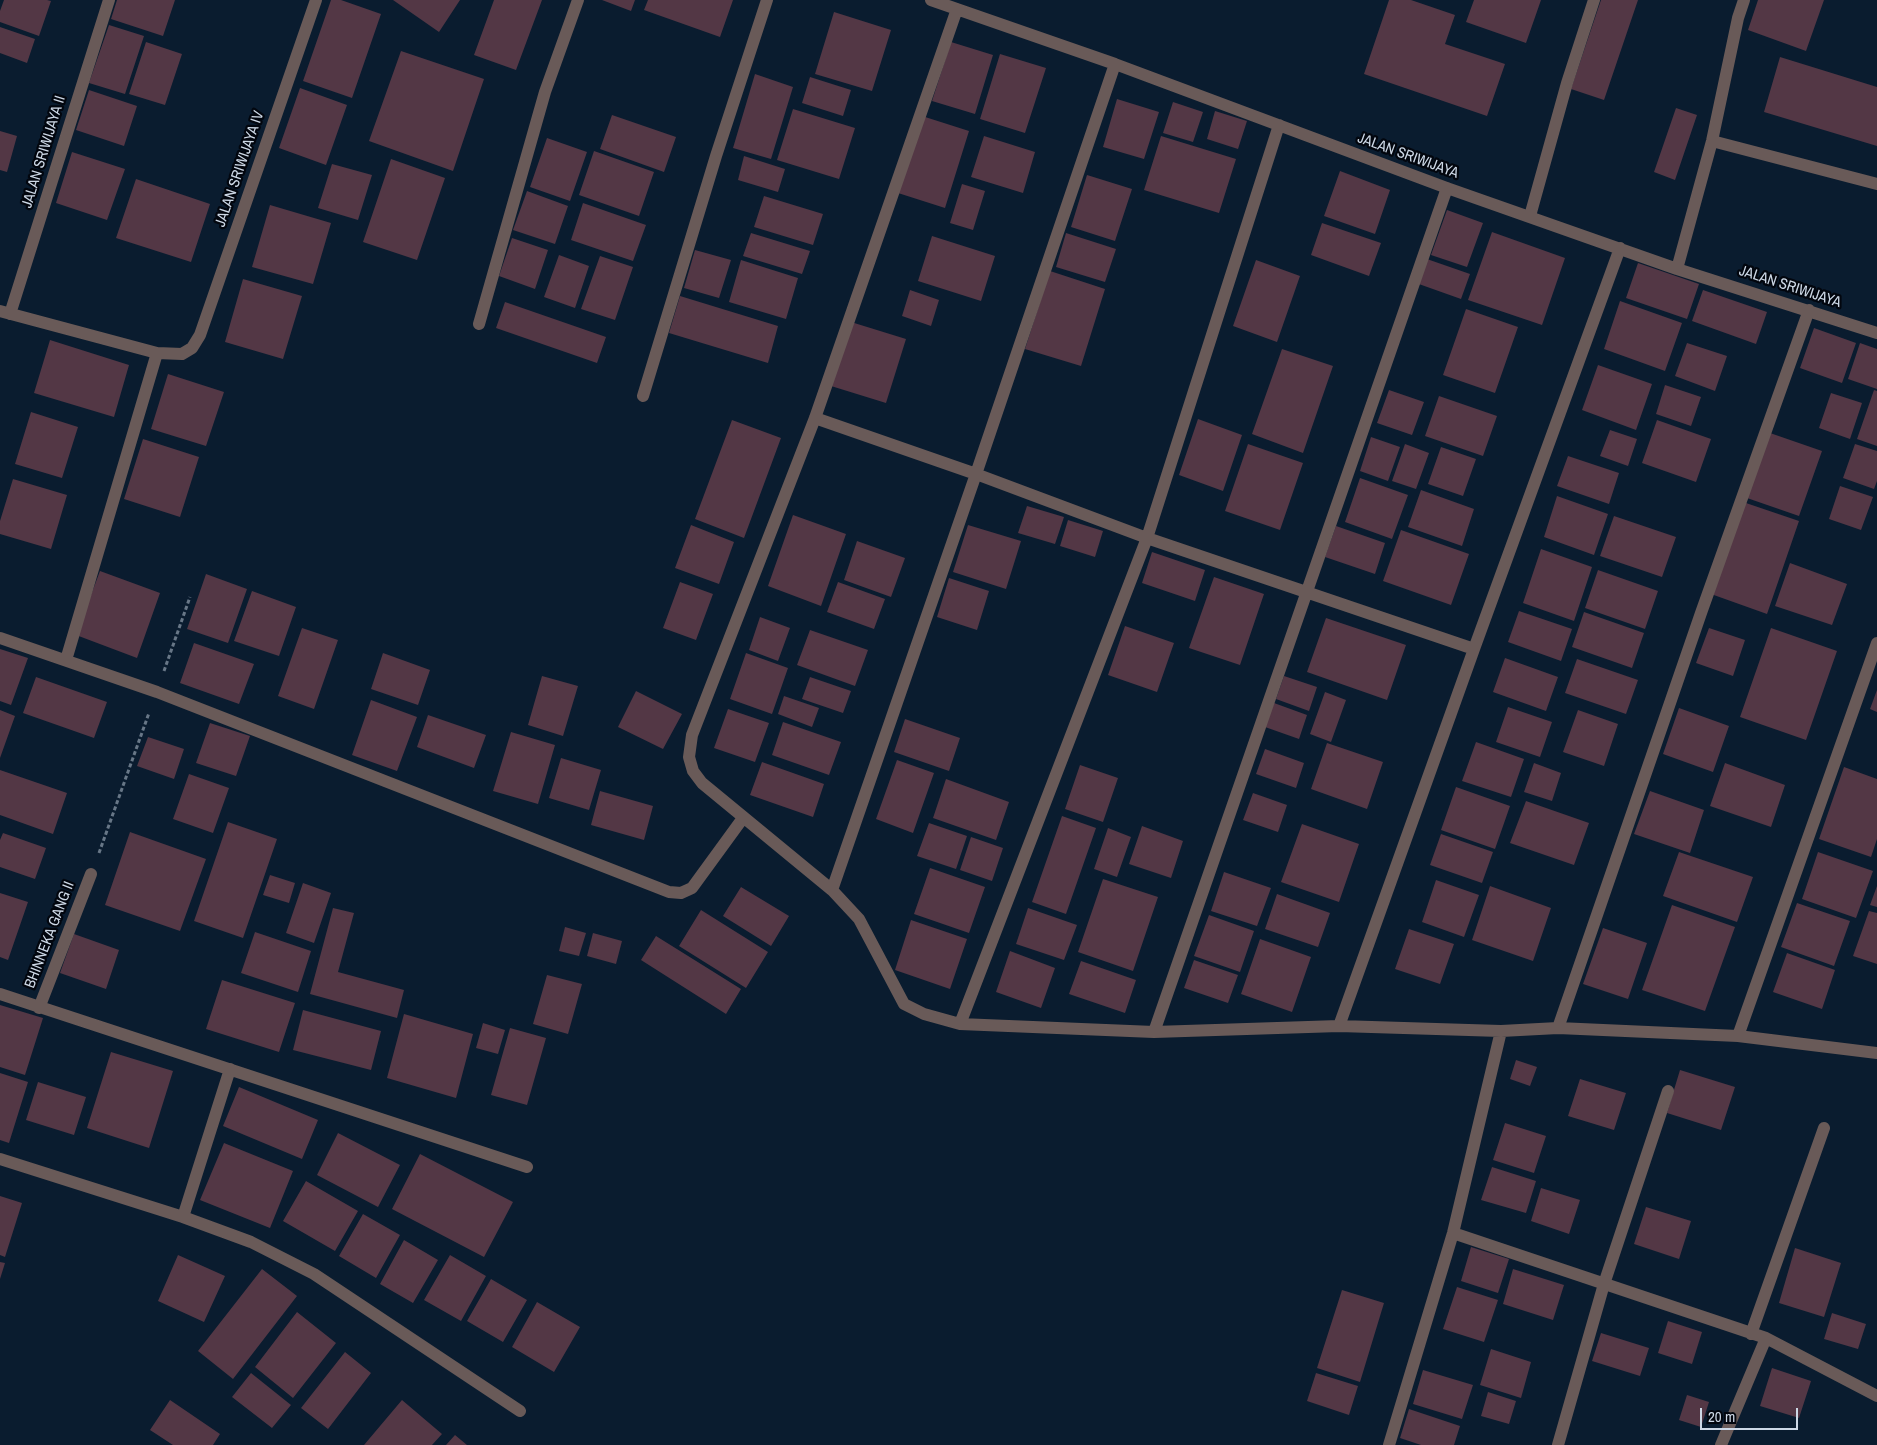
<!DOCTYPE html>
<html>
<head>
<meta charset="utf-8">
<style>
	body { margin:0 }
	#map { position:relative; width:1877px; height:1445px; overflow:hidden; background:#0a1c2f; font-family:"Archivo Narrow",sans-serif }
	canvas { display:block }
	.scale { position:absolute; left:1700px; top:1408px; width:98px; height:22px; box-sizing:border-box; border:2px solid #cdd8e6; border-top:0; padding-left:6px; font-size:15px; line-height:18px; white-space:nowrap; color:#cdd8e6; -webkit-text-stroke:4px #02060e; paint-order:stroke }
</style>
</head>
<body>
<div id="map">
<canvas width="1877" height="1445"></canvas>
<div class="scale">20 m</div>
</div>
<script>
const ctx = document.querySelector('canvas').getContext('2d');
ctx.lineJoin = 'round';
function paint(path, color) {
  ctx.fillStyle = color;
  ctx.fill(path, 'evenodd');
}
function poly(rows) {
  const path = new Path2D();
  for (const r of rows) {
    path.moveTo(r[0], r[1]);
    for (let i = 2; i < r.length; i += 2) path.lineTo(r[i], r[i + 1]);
  }
  return path;
}
function trace(path, color, width, dash) {
  ctx.strokeStyle = color;
  ctx.lineWidth = width;
  ctx.lineCap = dash ? 'butt' : 'round';
  ctx.setLineDash(dash || []);
  ctx.stroke(path);
}
function drawText(font, color, halo, rows, align = 'center') {
  ctx.font = font + ' "Archivo Narrow",sans-serif';
  ctx.lineWidth = 4.5;
  ctx.setLineDash([]);
  ctx.textBaseline = 'middle';
  ctx.strokeStyle = halo;
  ctx.fillStyle = color;
  for (const [text, x, y, turn = 0] of rows) {
    ctx.save();
    ctx.translate(x, y);
    ctx.rotate((+turn || 0) * Math.PI / 180);
    ctx.textAlign = isNaN(turn) ? turn : align;
    if (halo) ctx.strokeText(text, 0, 0);
    ctx.fillText(text, 0, 0);
    ctx.restore();
  }
}
paint(poly([
	[4,0,47,0,51,1,39,36,0,22,0,11],
	[117,0,175,0,163,36,111,19],
	[331,0,341,0,381,14,352,98,303,81],
	[393,0,460,0,439,32],
	[494,0,542,0,516,70,474,55],
	[602,0,635,0,631,11],
	[648,0,733,0,720,37,644,10],
	[1389,0,1411,0,1455,15,1445,44,1505,64,1487,116,1364,74],
	[1474,0,1541,0,1526,43,1466,22],
	[1601,0,1638,0,1604,100,1571,89],
	[1758,0,1824,0,1806,51,1748,30],
	[834,12,891,30,872,91,815,74],
	[109,25,144,36,125,94,89,83],
	[0,27,35,39,27,63,0,53],
	[146,42,182,54,165,105,129,94],
	[951,42,993,55,975,114,932,101],
	[401,51,484,79,453,171,369,141],
	[1000,54,1046,68,1025,133,980,119],
	[1780,57,1877,87,1877,146,1764,112],
	[755,74,793,87,771,159,733,148],
	[810,77,851,90,843,116,802,103],
	[300,88,347,105,326,165,279,148],
	[89,90,137,106,124,146,76,130],
	[1117,99,1159,112,1144,159,1103,147],
	[1173,102,1203,112,1193,142,1163,133],
	[1676,108,1697,115,1675,180,1654,172],
	[793,109,855,128,839,179,777,160],
	[1215,111,1247,121,1238,149,1207,139],
	[612,115,676,137,664,172,600,149],
	[922,116,969,131,945,208,898,193],
	[0,131,17,136,7,172,0,170],
	[984,136,1035,152,1023,193,971,177],
	[1161,136,1236,159,1219,213,1144,190],
	[547,138,587,152,570,201,530,187],
	[594,151,654,172,639,216,579,195],
	[72,152,125,169,107,220,56,203],
	[744,156,785,169,778,192,738,180],
	[391,159,445,178,417,260,363,242],
	[332,164,372,175,358,220,318,208],
	[1340,171,1390,190,1375,234,1324,216],
	[1087,175,1132,189,1115,241,1071,227],
	[136,179,210,204,191,262,116,238],
	[962,184,985,191,973,230,950,223],
	[527,191,568,206,555,244,513,230],
	[764,196,823,214,813,245,754,227],
	[583,203,646,225,633,261,571,240],
	[270,205,331,223,313,284,252,267],
	[1447,210,1483,223,1467,267,1431,255],
	[1322,223,1381,243,1369,276,1311,255],
	[1492,232,1565,258,1542,325,1468,300],
	[751,233,810,251,802,274,743,256],
	[1066,233,1116,249,1105,282,1056,267],
	[932,236,995,256,981,301,918,281],
	[512,238,548,250,535,289,499,276],
	[695,250,731,260,719,298,684,288],
	[559,255,589,266,575,308,544,297],
	[600,256,633,267,615,320,581,309],
	[1424,258,1470,274,1461,299,1416,283],
	[741,260,798,278,786,319,729,302],
	[1256,260,1300,276,1277,342,1233,326],
	[1638,263,1699,284,1687,319,1626,298],
	[1050,271,1105,289,1081,366,1025,349],
	[243,279,302,296,283,359,225,342],
	[910,290,939,300,931,326,902,316],
	[1703,290,1767,312,1756,344,1692,321],
	[680,296,778,326,768,363,669,333],
	[1620,301,1682,323,1665,371,1604,349],
	[505,302,606,337,597,363,496,328],
	[1466,309,1518,327,1495,393,1443,375],
	[851,322,906,339,886,403,831,386],
	[1814,328,1856,343,1842,383,1800,368],
	[50,340,129,365,114,417,34,393],
	[1687,343,1727,356,1715,391,1675,376],
	[1860,343,1877,349,1877,389,1848,379],
	[1282,349,1333,366,1303,453,1252,434],
	[1598,365,1652,384,1636,430,1582,410],
	[168,374,224,392,206,446,151,429],
	[1665,385,1701,397,1691,426,1656,414],
	[1389,390,1424,402,1412,435,1377,423],
	[1874,390,1877,391,1877,446,1857,439],
	[1831,393,1862,403,1850,439,1819,428],
	[1439,396,1497,416,1483,456,1425,436],
	[31,412,78,427,62,478,15,464],
	[1198,419,1242,435,1223,491,1179,475],
	[732,420,781,438,744,538,695,519],
	[1657,420,1711,439,1696,482,1642,463],
	[1610,430,1637,439,1628,466,1600,456],
	[1770,433,1822,451,1799,516,1747,498],
	[1371,437,1400,447,1388,481,1360,471],
	[143,439,199,457,180,517,124,499],
	[1248,444,1303,463,1280,530,1225,511],
	[1405,444,1429,453,1416,489,1392,481],
	[1855,444,1877,451,1877,481,1874,489,1843,478],
	[1441,447,1476,459,1463,496,1428,484],
	[1568,456,1619,473,1609,504,1557,486],
	[1360,478,1408,495,1392,539,1345,522],
	[13,479,67,495,51,549,0,534,0,521],
	[1840,486,1873,497,1861,530,1829,519],
	[1421,490,1474,509,1462,546,1408,527],
	[1557,496,1608,514,1594,555,1544,537],
	[1743,502,1799,521,1767,614,1711,594],
	[1027,506,1064,517,1055,544,1018,533],
	[793,515,846,534,821,606,768,586],
	[1614,516,1676,537,1662,577,1600,556],
	[1068,520,1103,531,1095,557,1060,546],
	[691,525,734,542,719,584,675,568],
	[968,525,1021,541,1006,589,953,572],
	[1336,526,1385,543,1375,574,1325,557],
	[1401,530,1469,554,1451,605,1383,581],
	[857,541,905,558,891,597,844,580],
	[1541,549,1592,567,1574,621,1523,603],
	[1152,552,1205,570,1195,601,1142,583],
	[1790,563,1847,584,1832,625,1775,606],
	[1598,570,1658,591,1645,629,1585,608],
	[100,571,160,593,137,658,76,635],
	[206,574,247,589,228,643,187,629],
	[1214,577,1264,594,1240,665,1189,648],
	[949,578,989,591,977,630,937,617],
	[680,582,713,594,696,640,663,628],
	[838,582,885,599,874,629,827,612],
	[252,591,296,607,279,656,234,641],
	[1519,611,1572,629,1561,661,1508,642],
	[1584,612,1644,633,1632,668,1572,647],
	[760,617,790,628,778,661,749,650],
	[1326,618,1406,645,1387,700,1307,672],
	[1125,626,1174,643,1157,692,1108,675],
	[302,628,338,640,314,709,278,696],
	[1709,628,1745,640,1733,676,1696,663],
	[1771,628,1837,651,1806,740,1740,717],
	[810,630,868,650,855,686,797,665],
	[194,643,254,664,239,704,180,683],
	[0,649,28,658,11,705,0,701],
	[383,653,430,670,418,705,371,689],
	[746,653,788,668,772,714,730,699],
	[1505,658,1558,677,1546,711,1493,692],
	[1577,659,1638,680,1626,714,1565,693],
	[542,676,578,686,563,736,528,725],
	[1284,676,1317,687,1309,711,1276,699],
	[36,677,107,702,94,738,23,713],
	[810,677,851,691,843,713,802,699],
	[1877,690,1877,712,1870,709],
	[636,691,682,714,663,749,618,727],
	[1325,692,1346,700,1331,742,1310,734],
	[784,696,819,708,812,727,778,714],
	[371,700,417,717,397,771,352,755],
	[1274,703,1307,715,1299,739,1265,727],
	[1508,707,1552,722,1540,757,1496,742],
	[1679,708,1729,726,1713,772,1663,754],
	[728,709,769,723,755,762,714,748],
	[0,710,15,716,0,758],
	[1578,710,1618,724,1604,766,1563,752],
	[428,715,486,735,474,768,417,747],
	[905,719,960,738,949,771,894,752],
	[783,722,841,742,829,775,772,755],
	[210,723,250,736,236,776,196,763],
	[511,732,555,745,538,804,493,791],
	[148,737,184,749,174,779,137,766],
	[1476,742,1524,759,1511,797,1462,781],
	[1327,743,1383,762,1367,809,1311,789],
	[1265,749,1304,763,1296,788,1256,774],
	[561,758,601,770,589,810,549,798],
	[897,760,934,773,913,833,876,819],
	[762,762,824,784,813,817,750,795],
	[1534,763,1561,773,1552,801,1524,792],
	[1725,763,1785,785,1771,827,1710,806],
	[1080,765,1118,778,1103,822,1065,809],
	[1844,767,1877,779,1877,839,1871,857,1819,839],
	[0,770,67,793,53,834,0,815],
	[189,774,229,788,213,833,173,819],
	[946,779,1009,802,996,840,933,818],
	[1456,787,1510,806,1495,849,1441,830],
	[600,791,653,806,644,840,591,825],
	[1650,791,1704,810,1690,853,1634,834],
	[1253,793,1287,805,1278,832,1243,820],
	[1526,801,1589,823,1574,865,1510,843],
	[1062,816,1096,828,1066,914,1032,902],
	[228,822,277,839,243,938,194,921],
	[929,823,967,836,956,869,917,856],
	[1302,824,1359,844,1339,902,1281,882],
	[1142,826,1183,841,1171,878,1129,864],
	[1108,828,1131,837,1117,877,1094,869],
	[130,832,206,859,180,931,105,905],
	[3,833,46,848,35,879,0,867,0,840],
	[1441,834,1493,852,1482,883,1430,865],
	[971,837,1003,848,992,881,960,870],
	[1679,852,1753,877,1737,922,1663,896],
	[1818,852,1873,871,1856,918,1802,899],
	[930,868,985,887,969,933,914,914],
	[1224,872,1271,888,1257,926,1211,911],
	[270,875,295,883,289,903,263,895],
	[1103,879,1158,897,1133,971,1078,952],
	[1436,880,1479,895,1464,937,1422,922],
	[303,883,331,893,314,943,286,933],
	[1490,886,1551,908,1533,961,1472,940],
	[1877,886,1877,907,1870,905],
	[741,887,789,916,771,946,723,916],
	[0,893,28,902,8,960,0,957],
	[1277,894,1330,913,1318,947,1265,929],
	[1797,903,1850,921,1834,966,1781,947],
	[1672,905,1735,927,1705,1011,1642,990],
	[333,908,354,913,338,972,404,990,397,1018,310,994],
	[1028,908,1077,925,1064,960,1016,944],
	[701,910,768,952,746,988,679,946],
	[1869,911,1877,913,1877,964,1853,956],
	[1209,915,1254,931,1240,972,1194,956],
	[911,920,967,939,950,989,895,970],
	[565,927,586,933,579,956,559,951],
	[1603,928,1647,943,1628,999,1583,984],
	[1409,929,1454,944,1440,984,1395,969],
	[255,932,311,951,298,992,241,973],
	[593,933,622,941,616,964,587,956],
	[74,934,119,950,106,989,60,973],
	[656,936,741,989,726,1014,641,960],
	[1260,939,1311,957,1292,1012,1241,994],
	[1010,951,1055,968,1041,1008,996,992],
	[1787,953,1835,970,1822,1009,1773,992],
	[1194,960,1238,975,1228,1003,1184,988],
	[1081,961,1136,980,1125,1013,1069,994],
	[547,975,582,984,568,1034,533,1024],
	[222,980,295,1003,279,1052,206,1029],
	[0,1005,43,1018,25,1075,0,1067],
	[303,1010,381,1031,371,1070,293,1050],
	[404,1014,473,1034,456,1098,387,1078],
	[483,1023,505,1030,498,1054,476,1048],
	[510,1028,546,1038,527,1105,491,1095],
	[111,1052,173,1071,149,1148,87,1128],
	[1516,1060,1537,1067,1530,1086,1510,1079],
	[1680,1070,1735,1087,1721,1130,1667,1113],
	[0,1073,28,1082,9,1143,0,1140],
	[1580,1079,1626,1093,1614,1130,1568,1116],
	[38,1082,86,1097,74,1135,26,1120],
	[239,1087,318,1120,302,1159,223,1126],
	[1505,1123,1546,1136,1534,1173,1493,1160],
	[338,1133,400,1165,378,1207,317,1175],
	[224,1143,293,1171,270,1228,200,1200],
	[420,1154,513,1202,484,1257,392,1209],
	[1492,1167,1536,1181,1526,1213,1481,1200],
	[306,1181,358,1211,335,1251,283,1221],
	[1541,1188,1580,1200,1569,1234,1531,1221],
	[0,1196,22,1203,5,1257,0,1255],
	[1646,1207,1691,1221,1679,1259,1634,1244],
	[363,1214,400,1235,376,1278,339,1256],
	[404,1240,438,1260,413,1303,380,1284],
	[1471,1247,1509,1259,1498,1293,1461,1281],
	[1795,1248,1841,1263,1824,1317,1779,1303],
	[178,1255,225,1276,204,1322,158,1301],
	[450,1255,486,1276,461,1321,424,1300],
	[0,1262,5,1263,0,1279],
	[262,1269,297,1296,233,1379,198,1351],
	[1513,1269,1564,1285,1553,1320,1503,1304],
	[491,1279,527,1300,503,1342,467,1321],
	[1457,1287,1498,1300,1484,1342,1443,1329],
	[1342,1290,1384,1303,1360,1382,1317,1368],
	[537,1302,580,1327,554,1372,512,1347],
	[297,1312,336,1343,293,1398,255,1367],
	[1832,1313,1866,1324,1858,1349,1824,1339],
	[1668,1321,1702,1332,1692,1364,1658,1353],
	[1601,1333,1649,1348,1640,1376,1592,1361],
	[1491,1349,1531,1362,1521,1398,1480,1385],
	[345,1352,371,1373,328,1429,301,1408],
	[1772,1368,1811,1381,1799,1418,1760,1406],
	[1423,1370,1473,1385,1462,1419,1413,1404],
	[251,1373,291,1405,272,1428,232,1397],
	[1316,1373,1358,1386,1349,1415,1307,1401],
	[1488,1392,1516,1401,1509,1424,1481,1416],
	[1687,1395,1709,1402,1701,1427,1679,1420],
	[170,1400,220,1434,213,1445,173,1445,150,1430],
	[402,1400,442,1434,432,1445,364,1445],
	[1409,1409,1460,1426,1454,1445,1421,1445,1400,1438],
	[455,1435,467,1445,446,1445]
]), '#533745');
trace(poly([
	[164,671,190,597],
	[99,853,149,713]
]), '#687787', 3, [4, 2.5]);
trace(poly([
	[931,0,1115,64,1447,188,1677,269,1877,333],
	[957,9,815,418,692,735,689,757,693,771,702,783,832,890,859,919,904,1004,924,1014,960,1024,1154,1032,1339,1026,1501,1031,1558,1028,1738,1036,1877,1053],
	[1712,141,1877,184],
	[1530,216,1567,83,1594,0],
	[1677,269,1712,141,1738,18,1744,0],
	[0,311,157,353,182,354,192,348,200,335,316,0],
	[10,314,109,0],
	[479,324,545,92,578,0],
	[643,396,716,156,767,0],
	[815,418,976,474,1147,538,1474,649],
	[0,638,157,692,669,892,681,893,692,888,743,818],
	[66,660,157,353],
	[832,890,976,474,1115,64],
	[0,994,527,1167],
	[39,1008,91,874],
	[960,1024,1147,538,1279,125],
	[1339,1026,1474,649,1620,248],
	[1558,1028,1701,613,1809,310],
	[1154,1032,1447,188],
	[1738,1036,1877,643],
	[0,1159,183,1217,251,1242,314,1274,520,1411],
	[183,1217,230,1069],
	[1453,1233,1766,1338,1877,1396],
	[1751,1334,1824,1128],
	[1389,1445,1453,1233,1501,1031],
	[1558,1445,1604,1284,1668,1091],
	[1721,1445,1766,1338]
]), '#695a58', 12);
drawText('15px', '#cdd8e6', '#02060e', [
	["JALAN SRIWIJAYA II",44,152,-73],
	["JALAN SRIWIJAYA",1408,156,20],
	["JALAN SRIWIJAYA IV",240,169,-71],
	["JALAN SRIWIJAYA",1790,287,18],
	["BHINNEKA GANG II",50,935,-69]
]);
</script>
</body>
</html>
